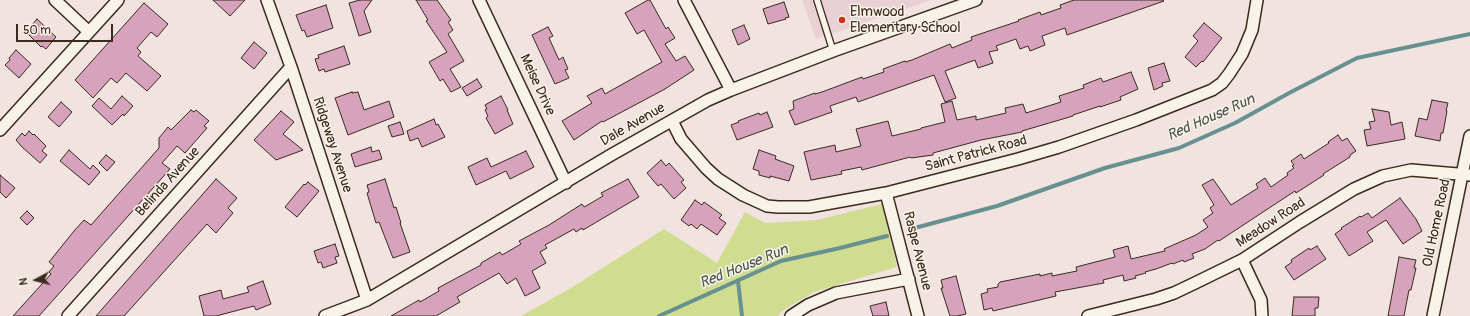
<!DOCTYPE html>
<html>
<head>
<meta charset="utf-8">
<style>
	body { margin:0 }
	#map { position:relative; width:1470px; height:316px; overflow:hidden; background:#f1e3df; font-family:Pangolin,sans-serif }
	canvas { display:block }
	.north { position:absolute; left:16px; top:260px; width:40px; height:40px; -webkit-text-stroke:3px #f7f3e8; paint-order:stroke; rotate:263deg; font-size:11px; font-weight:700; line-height:16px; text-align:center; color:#3b2a1e }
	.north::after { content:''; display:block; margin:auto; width:14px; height:18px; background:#3b2a1e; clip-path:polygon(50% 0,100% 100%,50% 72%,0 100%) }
	.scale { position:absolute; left:16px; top:24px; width:97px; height:18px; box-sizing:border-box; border:2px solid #3b2a1e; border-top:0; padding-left:5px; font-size:12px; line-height:14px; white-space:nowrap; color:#3b2a1e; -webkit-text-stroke:3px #f7f3e8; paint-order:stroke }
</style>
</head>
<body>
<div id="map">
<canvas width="1470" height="316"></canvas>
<div class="north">N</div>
<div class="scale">50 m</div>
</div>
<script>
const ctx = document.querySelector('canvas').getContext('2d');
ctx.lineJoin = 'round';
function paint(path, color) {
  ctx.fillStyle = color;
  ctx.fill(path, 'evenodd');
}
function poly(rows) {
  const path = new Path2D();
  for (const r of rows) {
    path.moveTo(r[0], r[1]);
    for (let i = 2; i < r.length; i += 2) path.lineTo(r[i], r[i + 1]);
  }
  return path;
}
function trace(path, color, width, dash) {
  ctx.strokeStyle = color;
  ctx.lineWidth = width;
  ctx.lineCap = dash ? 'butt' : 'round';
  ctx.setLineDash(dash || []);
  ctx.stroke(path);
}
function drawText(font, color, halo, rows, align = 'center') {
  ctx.font = font + ' Pangolin,sans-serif';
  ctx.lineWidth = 3;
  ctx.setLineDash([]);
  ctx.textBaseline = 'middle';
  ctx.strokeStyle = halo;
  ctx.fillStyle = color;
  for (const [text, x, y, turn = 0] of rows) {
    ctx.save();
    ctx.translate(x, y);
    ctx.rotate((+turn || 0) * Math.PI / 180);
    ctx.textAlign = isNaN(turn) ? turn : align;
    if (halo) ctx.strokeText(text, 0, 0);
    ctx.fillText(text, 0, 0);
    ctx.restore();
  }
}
paint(poly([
	[802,0,932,0,816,39]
]), '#e9d0d4');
paint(poly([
	[882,204,897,267,814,292,782,311,778,316,521,316,571,288,664,229,717,263,745,212,765,223,785,222,817,220]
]), '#d0dc8f');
trace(poly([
	[911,229,997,206,1105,168,1179,148,1235,123,1291,92,1357,58,1470,34],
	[738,281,742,316],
	[659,316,781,261,840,248,887,236]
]), '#679191', 4);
const building = poly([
	[213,0,245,0,230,16,213,0],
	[360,0,372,0,364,11,371,32,359,36,349,3,360,0],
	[416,0,437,0,451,20,448,22,453,30,448,34,464,61,450,69,461,87,451,92,443,79,440,81,429,62,447,52,426,21,428,20,416,0],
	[648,0,650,0,666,29,668,27,675,38,665,44,676,61,685,56,694,70,665,89,603,122,602,121,574,140,562,121,592,103,587,96,602,88,605,94,662,62,644,30,637,34,625,13,648,0],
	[1074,0,1163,0,1164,1,1067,35,1065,28,1042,36,1045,45,1030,51,1028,46,1020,49,1016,39,996,46,998,50,989,52,993,63,978,68,975,60,945,71,956,98,945,102,934,75,858,102,856,97,830,106,832,112,795,125,789,111,794,109,793,101,815,93,815,94,822,92,862,77,863,79,884,72,883,69,905,61,905,62,912,60,950,44,952,48,972,40,971,37,1019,21,1018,20,1040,12,1041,15,1061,8,1060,5,1074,0],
	[784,2,789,17,785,18,786,19,768,24,763,9,784,2],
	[144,3,168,24,157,37,151,32,137,48,141,52,138,56,161,76,147,91,126,73,117,83,111,78,93,98,75,80,144,3],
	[326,5,333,28,307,37,304,30,302,31,296,15,326,5],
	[37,19,56,37,46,49,42,46,41,47,26,32,37,19],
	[1204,23,1222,38,1203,62,1202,61,1196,67,1185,57,1198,41,1193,36,1204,23],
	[744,25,750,39,738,45,732,30,744,25],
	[548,27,553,36,549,38,559,60,563,57,568,69,565,70,569,78,555,84,532,35,548,27],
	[254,42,267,53,254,69,241,58,254,42],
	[344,46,350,64,325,72,324,69,319,71,315,59,319,58,318,55,344,46],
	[16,50,31,64,19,78,5,65,10,60,9,58,16,50],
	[1164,63,1170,81,1162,83,1163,86,1154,90,1148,68,1164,63],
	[1131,72,1138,89,1120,97,1121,100,1100,107,1100,106,1073,115,1073,116,1022,131,1022,132,981,140,933,153,933,155,911,158,910,157,862,170,861,167,841,171,842,174,811,180,804,152,835,145,836,152,861,146,856,129,888,121,892,136,921,129,921,128,945,122,941,104,952,101,957,120,976,116,976,120,1006,113,1005,108,1023,104,1026,113,1061,102,1059,96,1084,88,1083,85,1101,78,1103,82,1131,72],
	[477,79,482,87,467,96,462,88,477,79],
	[352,92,352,93,358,92,364,110,389,101,394,117,348,135,335,98,352,92],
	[122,96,133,106,124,116,123,114,112,125,92,106,99,98,111,109,122,96],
	[501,96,508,110,507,110,513,124,495,134,486,118,488,116,485,110,487,109,485,105,501,96],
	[1432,100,1448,103,1446,111,1447,111,1443,133,1441,133,1440,141,1415,136,1419,118,1427,120,1432,100],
	[61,102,72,112,59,127,48,117,61,102],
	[1372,109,1389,112,1391,125,1402,122,1405,139,1367,146,1364,130,1371,129,1369,122,1375,121,1372,109],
	[191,110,194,112,196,110,209,121,204,126,207,128,185,153,177,146,162,163,170,169,39,316,13,316,51,274,49,272,54,266,49,262,74,231,84,220,91,225,159,148,159,138,168,127,171,130,191,110],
	[281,111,294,122,283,134,303,150,276,160,254,140,281,111],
	[767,112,773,127,737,140,731,125,739,122,738,121,759,113,760,115,767,112],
	[434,119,436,125,438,124,445,137,422,147,418,138,410,141,407,131,434,119],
	[400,122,404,134,392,137,388,126,400,122],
	[29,131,33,135,34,134,46,146,42,151,47,155,40,163,22,147,16,140,22,133,25,136,29,131],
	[1338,135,1342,141,1347,138,1356,151,1350,155,1350,157,1323,174,1324,175,1296,193,1295,191,1219,241,1218,240,1205,249,1192,254,1194,258,1184,262,1183,260,1173,264,1172,263,1156,269,1145,272,1146,273,1135,276,1136,278,1124,281,1123,275,1103,280,1104,283,1055,292,1056,296,993,311,992,308,984,310,981,294,988,292,987,289,998,287,998,284,1000,282,1040,274,1040,276,1052,273,1052,276,1077,271,1076,267,1115,257,1113,250,1128,246,1131,259,1165,251,1164,249,1196,235,1208,227,1203,220,1213,213,1210,208,1214,205,1202,185,1213,179,1231,205,1258,188,1256,184,1265,178,1271,187,1288,175,1287,173,1294,168,1292,166,1294,165,1291,161,1301,154,1304,159,1329,143,1328,142,1338,135],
	[371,147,372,152,379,150,382,159,355,167,351,154,371,147],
	[69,150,90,169,93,165,100,172,89,185,60,161,69,150],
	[759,150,776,156,775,159,794,166,789,181,770,176,770,178,759,175,759,171,753,169,759,150],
	[526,151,534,167,510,179,506,171,476,185,468,167,487,158,491,167,526,151],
	[106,155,115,162,107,171,99,163,106,155],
	[661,160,666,166,669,163,684,180,681,182,686,188,674,199,661,184,658,186,647,173,661,160],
	[0,175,15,188,6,198,0,192,0,175],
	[216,179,237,198,228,208,233,213,216,233,207,224,124,316,96,316,216,179],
	[385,179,394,208,396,207,401,223,400,223,410,252,393,258,379,222,376,223,367,193,369,192,367,185,385,179],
	[628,179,639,197,583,230,582,228,576,232,574,229,545,245,547,248,540,252,546,263,532,271,540,288,535,291,525,296,516,278,507,284,499,273,457,297,460,302,436,316,391,316,419,300,420,302,439,291,438,288,481,265,481,263,500,252,502,255,521,244,519,241,549,225,582,204,584,207,586,206,603,196,601,193,628,179],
	[308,182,319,191,297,217,285,207,304,184,305,185,308,182],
	[1400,198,1416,219,1422,231,1403,244,1386,220,1367,232,1373,241,1349,256,1335,234,1342,229,1341,228,1360,216,1361,217,1368,213,1372,218,1400,198],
	[695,200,702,205,704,202,722,215,719,218,726,223,717,235,701,224,697,229,691,224,689,226,681,220,695,200],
	[27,211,34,218,27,225,20,218,27,211],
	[335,244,339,256,335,257,337,263,323,268,321,262,318,263,314,251,335,244],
	[1317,246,1326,259,1294,280,1285,267,1292,262,1291,260,1309,248,1310,250,1317,246],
	[1399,257,1416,260,1414,268,1416,268,1411,290,1409,290,1404,316,1388,316,1399,257],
	[956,276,966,314,957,316,950,316,941,288,943,288,941,280,956,276],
	[263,281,271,304,256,310,254,306,216,316,204,316,199,296,221,290,223,299,249,292,247,287,263,281],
	[1294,297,1319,297,1318,308,1315,308,1315,316,1292,316,1294,297],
	[886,302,889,316,873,316,870,306,886,302]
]);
paint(building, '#d7a2bc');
trace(building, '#3b2a1e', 1);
const service = poly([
	[817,0,833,51]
]);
const minor = poly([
	[55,0,89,32],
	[267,0,291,67,367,300],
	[479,0,566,183],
	[684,0,731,90],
	[672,121,681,139,706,168,718,179,743,195,767,206,778,207,809,207,886,193,1018,159,1059,147,1136,120,1212,90,1222,83,1229,74,1242,54,1252,30,1257,0],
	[0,130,118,0],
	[886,193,918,316],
	[1242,260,1261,300,1262,316],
	[68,316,291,67],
	[325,316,367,300,611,155,708,100,731,90,833,51,976,0],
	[791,316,808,305,836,293,909,279],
	[1088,316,1156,299,1174,293,1195,283,1242,260,1300,222,1354,189,1383,176,1411,170,1470,175],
	[1433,316,1470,136]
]);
trace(service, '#3b2a1e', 8);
trace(minor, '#3b2a1e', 14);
trace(service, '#f7f3e8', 5.5);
trace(minor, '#f7f3e8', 11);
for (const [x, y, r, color] of [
	[842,20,4,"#c8321e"]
]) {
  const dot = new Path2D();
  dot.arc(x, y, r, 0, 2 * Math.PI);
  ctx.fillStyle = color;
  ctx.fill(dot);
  trace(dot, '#f7f3e8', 1.5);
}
drawText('14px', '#3b2a1e', '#f7f3e8', [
	["Elmwood",850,12],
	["Elementary School",850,28]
], 'left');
drawText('14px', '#3b2a1e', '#f7f3e8', [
	["Meise Drive",537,85,65],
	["Dale Avenue",633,125,-30],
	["Ridgeway Avenue",332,145,72],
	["Saint Patrick Road",976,154,-15],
	["Belinda Avenue",168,182,-48],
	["Meadow Road",1271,223,-33],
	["Old Home Road",1437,223,-78],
	["Raspe Avenue",917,251,76]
]);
drawText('italic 15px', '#4e554e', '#f7f3e8', [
	["Red House Run",1211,118,-24],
	["Red House Run",744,267,-22]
]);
</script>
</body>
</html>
